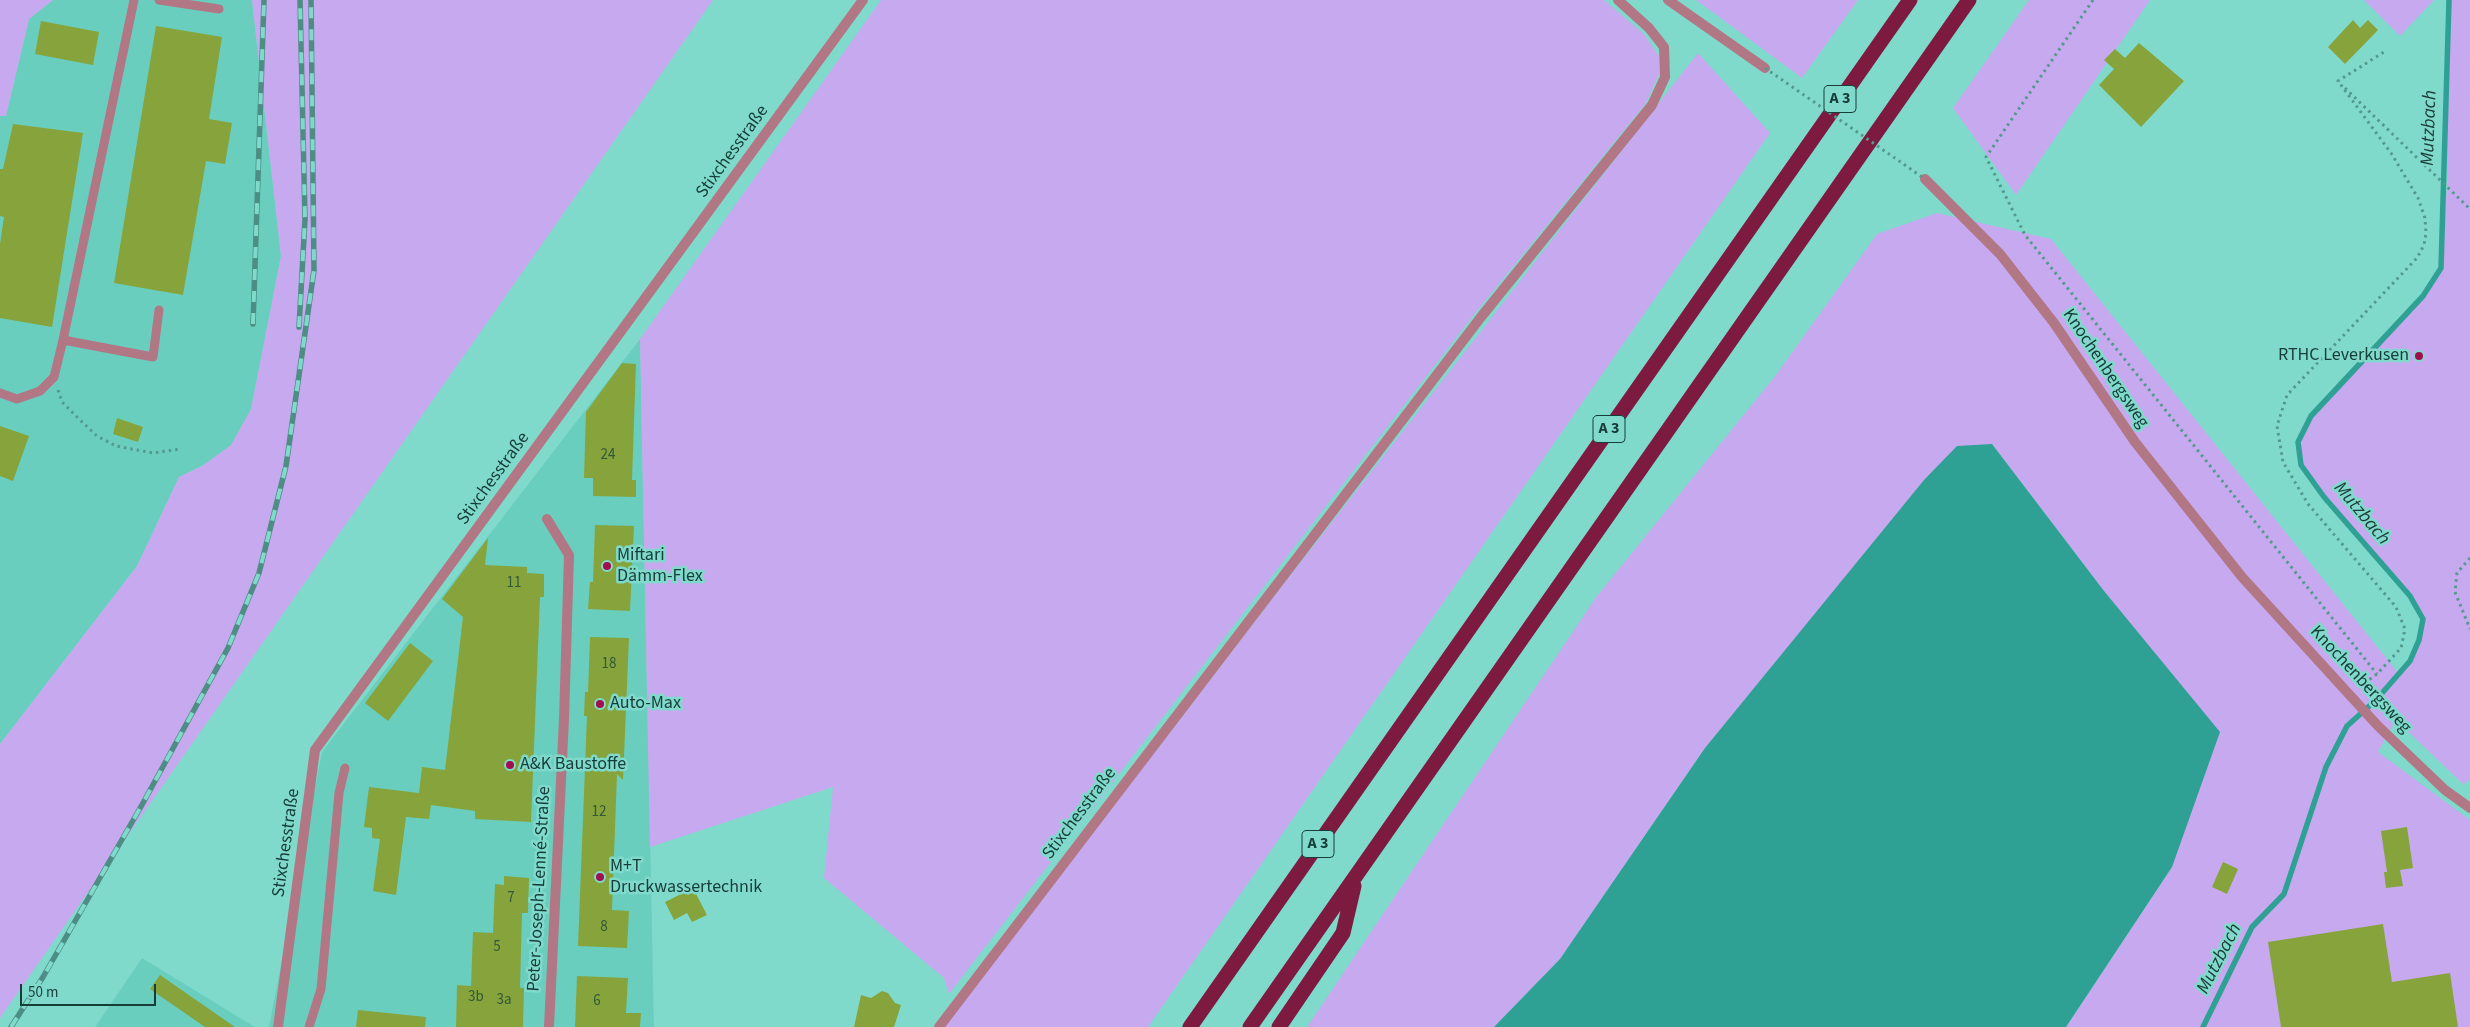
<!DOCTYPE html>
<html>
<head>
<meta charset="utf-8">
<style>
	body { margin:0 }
	#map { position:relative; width:2470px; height:1027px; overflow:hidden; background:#80dacc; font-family:"Source Sans 3",sans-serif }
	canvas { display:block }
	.scale { position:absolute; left:20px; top:984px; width:136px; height:22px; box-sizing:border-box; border:2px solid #163d38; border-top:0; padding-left:6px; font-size:15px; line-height:18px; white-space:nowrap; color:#163d38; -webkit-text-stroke:4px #80dacc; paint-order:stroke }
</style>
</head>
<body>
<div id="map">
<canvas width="2470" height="1027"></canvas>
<div class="scale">50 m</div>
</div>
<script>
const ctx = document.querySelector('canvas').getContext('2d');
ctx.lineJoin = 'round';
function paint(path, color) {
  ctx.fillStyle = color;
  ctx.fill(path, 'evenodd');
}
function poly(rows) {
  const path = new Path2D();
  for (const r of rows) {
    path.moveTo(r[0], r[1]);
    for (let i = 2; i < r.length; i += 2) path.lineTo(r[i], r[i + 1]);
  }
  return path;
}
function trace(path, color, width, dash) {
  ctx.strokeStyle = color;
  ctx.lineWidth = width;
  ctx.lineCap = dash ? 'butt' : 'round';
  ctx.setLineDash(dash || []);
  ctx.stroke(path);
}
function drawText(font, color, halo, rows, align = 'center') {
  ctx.font = font + ' "Source Sans 3",sans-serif';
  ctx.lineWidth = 5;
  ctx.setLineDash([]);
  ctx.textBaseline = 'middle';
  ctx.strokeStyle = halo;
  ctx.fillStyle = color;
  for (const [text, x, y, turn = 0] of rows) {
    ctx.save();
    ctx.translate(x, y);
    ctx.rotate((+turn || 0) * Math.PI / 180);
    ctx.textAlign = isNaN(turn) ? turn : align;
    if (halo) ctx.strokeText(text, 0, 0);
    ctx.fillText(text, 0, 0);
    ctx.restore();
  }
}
paint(poly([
	[53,0,252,0,281,256,251,409,232,445,202,466,179,477,137,566,0,744,0,116,6,116,29,19],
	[640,339,654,1027,269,1027,322,752],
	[142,958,255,1027,95,1027]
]), '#6acebf');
paint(poly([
	[0,0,53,0,29,19,6,116,0,116],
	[252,0,713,0,0,1018,0,744,137,566,179,477,202,466,231,445,251,409,281,256],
	[881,0,1604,0,1644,34,1659,56,1659,74,1646,103,1476,312,949,994,944,978,824,878,833,787,650,847,640,339],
	[1696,0,1858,0,1802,78],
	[2029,0,2150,0,2016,195,1953,108],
	[2364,0,2434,0,2400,36],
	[2449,0,2470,0,2470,780,2463,784,2396,720,2378,752,2470,820,2470,1027,2066,1027,2172,867,2104,591,1992,444,1806,627,1705,748,1560,959,1494,1027,1307,1027,1597,596,1776,375,1877,234,1937,213,2051,239,2399,674,2410,661,2419,640,2423,619,2410,596,2324,497,2301,465,2298,442,2311,416,2423,296,2441,268,2447,187],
	[1698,53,1770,133,1148,1027,944,1027,1279,590]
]), '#c6a9ee');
paint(poly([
	[1992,444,2104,591,2220,732,2172,867,2066,1027,1494,1027,1560,959,1705,748,1924,480,1957,446]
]), '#2fa194');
trace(poly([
	[2203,1027,2252,927,2284,894,2326,767,2347,726,2376,700,2410,661,2419,640,2423,619,2410,596,2324,497,2301,465,2298,442,2311,416,2423,296,2441,268,2449,0]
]), '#2fa194', 5.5);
paint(poly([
	[2353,20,2360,28,2368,20,2378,30,2345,64,2328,47],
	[41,21,99,32,93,65,35,54],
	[156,26,222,37,209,119,232,123,225,164,206,161,183,295,114,283],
	[2139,43,2184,81,2141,127,2099,85,2114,69,2104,60,2115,49,2125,58],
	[13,124,83,133,52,327,0,318,0,244,4,217,0,216,0,169,3,169],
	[622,363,636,364,632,480,636,480,636,497,593,496,593,478,584,478,586,412],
	[117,418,143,427,138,442,113,434],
	[0,426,29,436,13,481,0,476],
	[595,525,634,526,630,611,588,609,590,582,593,582],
	[488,538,485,565,527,567,527,573,544,574,544,597,540,597,531,822,475,819,475,811,431,805,429,819,406,817,396,895,373,891,380,839,372,838,372,828,364,827,369,787,419,793,422,767,445,770,463,617,442,599],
	[590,637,629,638,623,780,617,774,612,910,629,911,627,948,578,946,587,716,584,716,585,692,588,692],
	[410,643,433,661,388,721,365,703],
	[2407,827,2413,868,2400,870,2403,886,2386,888,2384,872,2387,872,2381,831],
	[2223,862,2238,869,2227,894,2212,887],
	[504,876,529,878,528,913,522,913,520,988,524,988,523,1027,456,1027,457,985,471,986,473,932,493,933,495,884,504,885],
	[693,888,707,915,692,922,687,913,674,920,665,902],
	[2383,924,2392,982,2450,973,2458,1027,2281,1027,2268,942],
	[160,975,235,1027,205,1027,150,989],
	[577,976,628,978,626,1013,641,1013,640,1027,575,1027],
	[882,991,888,993,895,1003,901,1005,894,1027,854,1027,861,995,871,998],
	[358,1010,426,1017,425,1027,356,1027]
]), '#86a43b');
trace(poly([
	[2093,0,1986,157,2025,235,2377,674],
	[2345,88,2470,209],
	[58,390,62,402,79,419,97,436,116,446,153,453,180,449],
	[2470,558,2457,573,2455,592,2470,629],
	[2359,687,2377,674,2401,648,2405,629,2396,607,2308,504,2283,462,2277,426,2287,395,2417,258,2424,245,2426,233,2425,218,2418,198,2391,153,2338,81,2384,52]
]), '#54998e', 3, [2.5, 4]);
trace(poly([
	[134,0,63,340,153,357,159,310],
	[159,0,219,9],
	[0,393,17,399,40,391,54,377,63,340],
	[309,1027,321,989,339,793,345,768]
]), '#b27785', 9);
trace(poly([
	[1668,0,1765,68],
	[1925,179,2000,254,2054,323,2135,442,2242,577,2378,726,2445,790,2470,808],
	[547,519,569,555,564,719,549,1027],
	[278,1027,315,750,863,0],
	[939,1027,1481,317,1652,105,1665,77,1664,47,1649,28,1618,0]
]), '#b27785', 10);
trace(poly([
	[1190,1027,1910,0],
	[1250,1027,1969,0],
	[1279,1027,1343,933,1354,886]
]), '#7d1a3f', 15);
const rail = poly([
	[253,324,264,0],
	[299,327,305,219,300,0],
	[11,1027,43,977,143,803,228,648,259,573,286,466,314,270,311,0]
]);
trace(rail, '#4c8d84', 5.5);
trace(rail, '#80dacc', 4, [11]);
trace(poly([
	[1765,68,1925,179]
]), '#54998e', 3, [2.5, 4]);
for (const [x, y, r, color] of [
	[2419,356,5,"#a20d4e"],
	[607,566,5,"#a20d4e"],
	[600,704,5,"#a20d4e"],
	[510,765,5,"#a20d4e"],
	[600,877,5,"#a20d4e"]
]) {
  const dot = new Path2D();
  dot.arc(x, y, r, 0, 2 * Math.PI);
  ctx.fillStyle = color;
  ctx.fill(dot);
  trace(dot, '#80dacc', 2);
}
drawText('15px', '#325739', null, [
	["24",608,456],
	["11",514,584],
	["18",609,665],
	["12",599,813],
	["7",511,899],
	["8",604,928],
	["5",497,948],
	["3b",476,998],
	["3a",504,1001],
	["6",597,1002]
]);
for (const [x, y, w] of [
	[1840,99,32],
	[1609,429,32],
	[1318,844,32]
]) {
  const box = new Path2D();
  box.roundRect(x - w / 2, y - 13.5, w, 27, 4);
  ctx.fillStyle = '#80dacc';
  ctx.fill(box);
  trace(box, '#163d38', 1);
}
drawText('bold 16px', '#163d38', null, [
	["A 3",1840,99],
	["A 3",1609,429],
	["A 3",1318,844]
]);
drawText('18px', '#163d38', '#80dacc', [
	["Stixchesstraße",733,152,-54],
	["Knochenbergsweg",2105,369,56],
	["Stixchesstraße",494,479,-54],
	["Knochenbergsweg",2360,680,47],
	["Stixchesstraße",1080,814,-53],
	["Stixchesstraße",287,843,-82],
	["Peter-Joseph-Lenné-Straße",540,889,-87]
]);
drawText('18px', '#163d38', '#80dacc', [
	["RTHC Leverkusen",2409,356,"right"],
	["Miftari",617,556],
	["Dämm-Flex",617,577],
	["Auto-Max",610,704],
	["A&K Baustoffe",520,765],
	["M+T",610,867],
	["Druckwassertechnik",610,888]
], 'left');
drawText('italic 19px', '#1b3c37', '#80dacc', [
	["Mutzbach",2430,128,-88],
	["Mutzbach",2361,514,50],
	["Mutzbach",2220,959,-63]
]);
</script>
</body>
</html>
